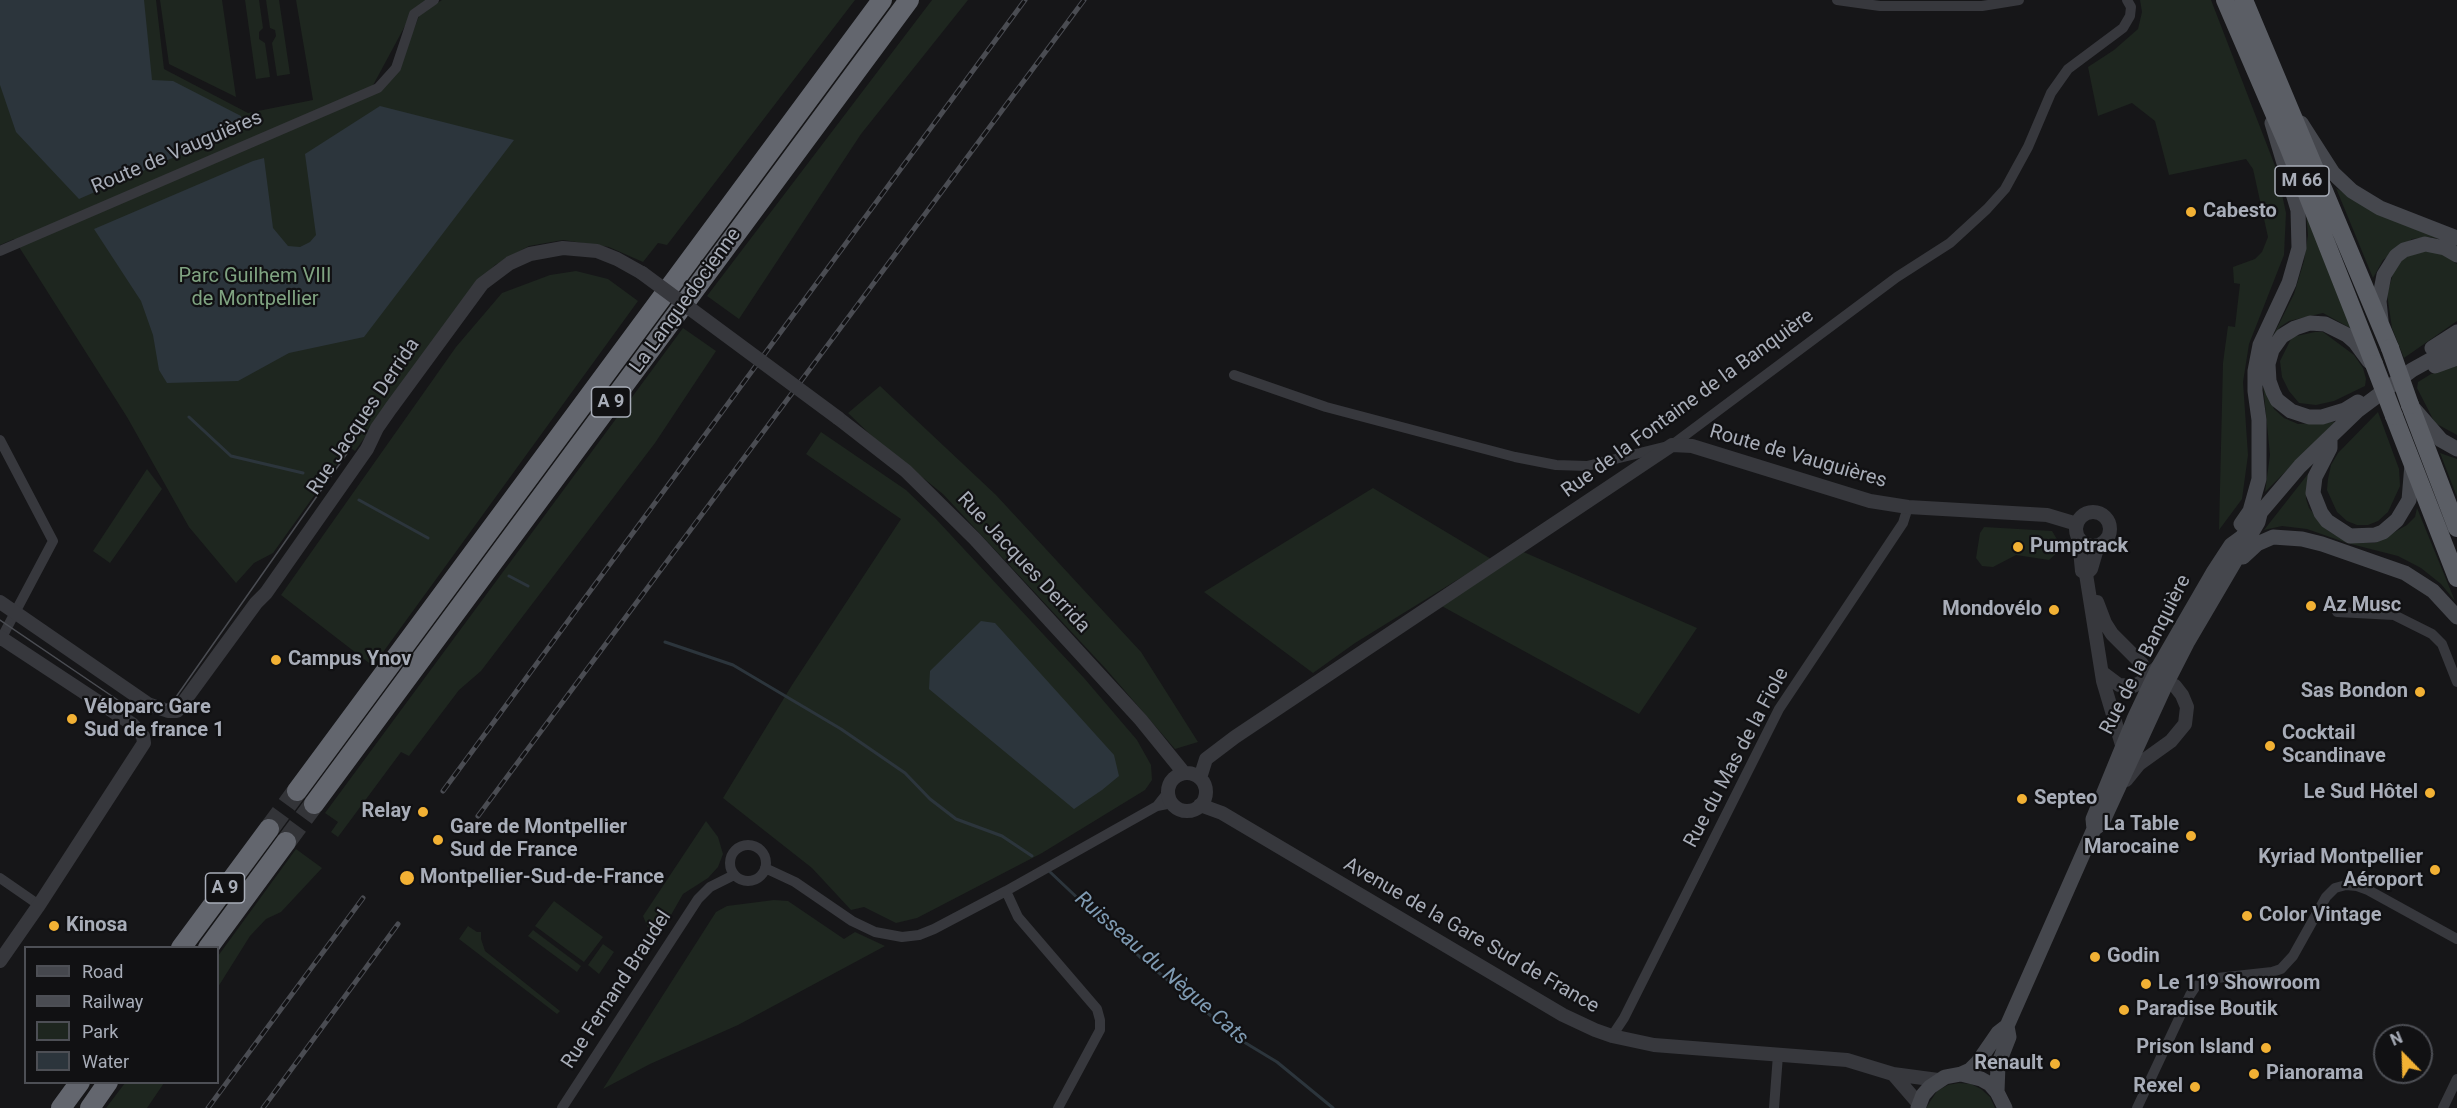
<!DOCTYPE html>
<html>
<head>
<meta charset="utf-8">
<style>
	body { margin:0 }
	#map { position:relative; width:2457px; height:1108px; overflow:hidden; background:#161618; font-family:Roboto,sans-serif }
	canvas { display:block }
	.legend { position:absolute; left:24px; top:946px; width:195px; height:138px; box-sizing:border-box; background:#111113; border:2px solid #4d4f55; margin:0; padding:8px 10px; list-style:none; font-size:18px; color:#a8adb8 }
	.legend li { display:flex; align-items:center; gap:12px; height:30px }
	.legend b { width:30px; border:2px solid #4d4f55 }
	.north { position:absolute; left:2373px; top:1024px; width:60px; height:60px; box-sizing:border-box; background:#111113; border:2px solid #4d4f55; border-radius:50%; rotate:337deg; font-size:16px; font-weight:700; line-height:24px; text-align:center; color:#a8adb8 }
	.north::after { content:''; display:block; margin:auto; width:21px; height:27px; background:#f2b134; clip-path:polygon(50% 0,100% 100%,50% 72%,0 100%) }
</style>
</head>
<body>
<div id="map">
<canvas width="2457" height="1108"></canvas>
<ul class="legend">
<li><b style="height:8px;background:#45474d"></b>Road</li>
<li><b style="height:8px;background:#4a4c52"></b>Railway</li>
<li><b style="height:16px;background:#1e261f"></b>Park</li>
<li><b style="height:16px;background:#2c353c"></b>Water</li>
</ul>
<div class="north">N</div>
</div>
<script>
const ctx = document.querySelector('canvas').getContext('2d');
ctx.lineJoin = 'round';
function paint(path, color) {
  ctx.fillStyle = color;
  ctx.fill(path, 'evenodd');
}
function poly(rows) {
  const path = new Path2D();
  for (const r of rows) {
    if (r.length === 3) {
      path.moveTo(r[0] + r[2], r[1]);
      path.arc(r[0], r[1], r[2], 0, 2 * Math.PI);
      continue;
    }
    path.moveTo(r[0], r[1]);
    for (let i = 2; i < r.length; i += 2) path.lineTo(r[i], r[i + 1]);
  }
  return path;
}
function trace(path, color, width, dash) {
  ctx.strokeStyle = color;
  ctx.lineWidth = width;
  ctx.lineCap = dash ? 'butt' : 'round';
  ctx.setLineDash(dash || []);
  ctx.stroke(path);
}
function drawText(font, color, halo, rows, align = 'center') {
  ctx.font = font + ' Roboto,sans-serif';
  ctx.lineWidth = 4.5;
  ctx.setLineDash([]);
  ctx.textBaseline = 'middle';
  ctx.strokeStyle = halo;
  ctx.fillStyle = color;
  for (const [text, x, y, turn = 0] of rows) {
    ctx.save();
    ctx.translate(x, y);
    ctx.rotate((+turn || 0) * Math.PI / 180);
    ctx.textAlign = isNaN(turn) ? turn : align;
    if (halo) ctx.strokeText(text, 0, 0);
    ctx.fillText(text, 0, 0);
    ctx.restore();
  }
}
paint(poly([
	[0,0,156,0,164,69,248,113,313,100,296,0,427,0,413,11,371,89,390,68,414,29,420,13,442,0,855,0,667,245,658,243,643,262,609,247,563,240,529,246,495,265,469,292,355,451,349,447,273,553,254,563,236,583,189,527,127,417,14,239,0,245],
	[160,0,222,0,236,97,169,64],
	[245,0,259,0,263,28,259,32,259,39,265,43,270,77,256,79],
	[266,0,279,0,290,74,277,76,272,43,276,36,275,30,270,28],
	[932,0,968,0,861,134,739,319,707,296],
	[2140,0,2211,0,2277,171,2286,213,2284,255,2249,344,2243,382,2248,455,2242,499,2219,530,2223,363,2228,326,2235,327,2240,284,2234,283,2233,267,2255,259,2262,252,2268,237,2253,169,2246,159,2169,175,2155,121,2132,103,2098,116,2088,67,2114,50,2138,29,2142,12],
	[2336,188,2361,203,2457,241,2457,247,2445,240,2429,237,2412,239,2383,260,2373,278],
	[2306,212,2352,329,2323,313,2289,321,2280,327,2273,336,2294,294,2304,261,2308,235],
	[2425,251,2441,253,2457,264,2457,321,2404,358,2392,328,2387,294,2396,264,2408,256],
	[576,271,608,279,638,301,373,666,281,595,456,347,502,293,550,275],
	[683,328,716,351,655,443,481,671,459,690,409,756,401,752,338,837,331,832,338,822,325,813],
	[2315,332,2323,332,2354,355,2363,368,2366,379,2365,386,2334,401,2316,405,2299,403,2289,391,2282,377,2280,361,2292,337],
	[2457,366,2457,435,2435,423,2417,388,2418,382,2431,374],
	[2262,374,2274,409,2284,418,2298,424,2335,422,2265,492,2270,455],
	[880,386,996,495,1141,652,1198,742,1175,749,1106,669,943,494,877,441,848,413],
	[2378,412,2399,469,2400,486,2388,512,2378,521,2368,525,2357,525,2347,521,2337,512,2327,490,2328,479,2331,465,2338,453],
	[821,432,906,490,936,519,1084,678,1137,740,1151,765,1152,780,1145,790,1042,853,917,918,896,923,864,907,851,910,812,868,723,798,792,685,901,519,806,454],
	[2440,453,2457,459,2457,497],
	[147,469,162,489,110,563,93,551],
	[2308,474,2306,499,2309,508,2326,529,2335,535,2360,543,2375,543,2407,525,2415,517,2417,508,2455,601,2441,584,2421,568,2398,556,2347,543,2307,529,2282,526,2264,530],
	[1373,488,1491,559,1355,643,1313,673,1204,592],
	[1984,527,2052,531,2058,541,2058,552,2049,560,2016,555,1993,567,1982,566,1976,558,1980,533],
	[1519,550,1697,628,1639,714,1438,604],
	[706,821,718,837,723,854,718,867,708,878,683,894,659,936,649,930,643,916],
	[296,849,322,868,281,912,266,919,250,936,218,987,218,956],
	[774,900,788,901,844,939,855,932,885,946,738,1025,650,1064,603,1089,716,912,727,906],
	[554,901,603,937,584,962,535,926],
	[468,926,477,932,481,932,481,939,485,951,560,1011,557,1014,459,939],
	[533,930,581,966,577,972,528,936],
	[603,944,614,952,599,974,588,965],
	[125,1083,125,1082,164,1083,147,1108,106,1108],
	[1959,1083,1971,1084,1981,1089,1990,1097,1995,1108,1926,1108,1937,1091,1948,1085]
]), '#1e261f');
paint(poly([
	[0,0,144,0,152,80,173,81,241,116,243,127,79,199,16,132,0,85],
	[380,106,514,140,364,337,289,353,238,381,167,383,159,370,153,335,141,301,94,229,253,161,264,158,273,228,288,246,300,247,310,242,316,235,305,154],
	[981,621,995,623,1114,755,1119,776,1102,790,1074,809,929,689,930,671]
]), '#2c353c');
trace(poly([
	[189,417,231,456,303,473],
	[359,500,428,538],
	[509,576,528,586],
	[665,642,733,665,841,729,905,773,930,799,956,819,1002,836,1032,856],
	[1049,871,1141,958,1239,1039,1277,1062,1333,1108]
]), '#2c353c', 3);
trace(poly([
	[269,829,297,791],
	[286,842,314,804]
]), '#333438', 20, [20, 10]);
trace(poly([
	[1837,0,1880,6,1982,6,2019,0],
	[0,251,378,88,396,68,414,14,434,0],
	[1234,375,1326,407,1515,457,1556,465,1587,466,1672,445,1897,277,1950,243,1987,209,2005,189,2028,147,2051,93,2068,69,2123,28,2130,16,2131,7,2127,0],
	[0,440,53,541,0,641],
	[2337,612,2394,615,2432,634,2442,644,2457,682],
	[1157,806,1168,792],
	[748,863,18],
	[765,868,795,882,852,921,875,932,902,937,919,935,934,929,1006,891,1157,806,1172,803],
	[0,878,39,905],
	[1006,891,1018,917,1097,1009,1100,1020,1100,1030,1058,1108],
	[1612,1036,1624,1018,1779,709,1903,523,1908,507],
	[562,1108,698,899,710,887,734,875],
	[1774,1108,1778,1055],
	[2137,1108,2190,995,2196,986,2208,979,2272,972,2281,969,2293,956,2326,897,2335,888,2346,885,2357,886,2368,890,2457,939],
	[2443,1108,2457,1079]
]), '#37383d', 10);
trace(poly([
	[838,418,906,471,975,539,1141,720,1184,773],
	[2093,529,17],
	[2079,539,2082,571,2086,574,2103,681,2122,745],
	[2086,574,2091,569,2098,545],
	[0,602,148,704,168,711,177,711,256,603,266,593,367,449,377,428,391,408,482,284,510,263,530,254,563,248,597,251,617,259,642,273],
	[2097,602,2105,623,2112,634,2142,664],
	[0,637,132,724,143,736,144,743,39,905,0,961],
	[2103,673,2119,685,2133,686,2140,683,2159,666],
	[1187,792,19],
	[1200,778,1206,759,1235,737,1672,445,1692,446,1870,501,1908,507,2047,515,2077,524],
	[2126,780,2139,764,2171,741,2185,724,2187,707,2182,695,2175,686],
	[1200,805,1222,813,1563,1015,1595,1030,1612,1036,1654,1045,1847,1060,1893,1074,1938,1080],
	[1893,1074,1919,1104]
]), '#37383d', 14);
trace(poly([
	[2301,123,2333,173,2352,191,2380,208,2457,238],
	[2381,320,2379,301,2384,275,2396,256,2404,250,2425,244,2445,248,2457,255],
	[2432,348,2457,332],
	[2435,366,2457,358],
	[2358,402,2345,410,2322,417,2309,417,2291,411,2277,400,2273,392,2269,381,2268,364,2272,350,2282,336,2295,328,2310,323,2325,324,2347,335,2355,342,2369,361],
	[2414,409,2441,440,2457,449],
	[2330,440,2330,448,2315,477,2313,493,2321,513,2327,521,2350,536,2375,535,2383,532,2397,520,2409,500,2412,464],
	[2241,524,2250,511,2259,479,2259,420,2255,391,2255,371,2260,345,2289,283,2299,248,2298,210,2272,123],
	[2243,557,2257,544,2273,537,2302,539,2322,544,2405,573,2433,591,2457,617],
	[2094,829,2093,819,2134,719,2159,666,2214,571,2231,545,2242,537,2254,520,2300,466,2357,411,2412,370,2457,345],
	[1961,1074,1970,1070,1978,1062,1998,1033,2007,1026,2094,829,2102,823,2165,686,2187,643,2258,522,2260,514],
	[1997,1092,1998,1065,2009,1037,2007,1026],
	[1918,1108,1923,1095,1930,1087,1945,1077,1961,1074,1981,1079,1990,1084,1997,1092,2005,1108]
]), '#45474d', 15);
trace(poly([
	[2225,0,2288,146,2374,364],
	[2244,0,2390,348],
	[2410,405,2457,528],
	[2394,416,2457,578]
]), '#5b5e65', 18);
trace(poly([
	[297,791,882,0],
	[314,804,909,0],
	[181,948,269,829],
	[208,948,286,842],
	[61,1108,80,1082],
	[90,1108,108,1082]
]), '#63666e', 20);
trace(poly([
	[0,620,128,707,141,711,161,709,176,697,348,452]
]), '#4a4c52', 1.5);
const rail = poly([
	[443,791,1025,0],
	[478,816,1084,0],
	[208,1108,363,898],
	[263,1108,398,924]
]);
trace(rail, '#4a4c52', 5);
trace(rail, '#111113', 3, [9]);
trace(poly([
	[642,273,838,418]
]), '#37383d', 14);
trace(poly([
	[2390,348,2410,405],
	[2374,364,2394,416]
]), '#5b5e65', 18);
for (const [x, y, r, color] of [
	[2191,212,6,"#f2b134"],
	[2018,547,6,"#f2b134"],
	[2311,606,6,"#f2b134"],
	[2054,610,6,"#f2b134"],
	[276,660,6,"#f2b134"],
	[2420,692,6,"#f2b134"],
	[72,719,6,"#f2b134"],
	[2270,746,6,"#f2b134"],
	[2430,793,6,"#f2b134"],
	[2022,799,6,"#f2b134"],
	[423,812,6,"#f2b134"],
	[2191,836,6,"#f2b134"],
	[438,840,6,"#f2b134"],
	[2435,870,6,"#f2b134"],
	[407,878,8,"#f2b134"],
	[2247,916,6,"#f2b134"],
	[54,926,6,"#f2b134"],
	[2095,957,6,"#f2b134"],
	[2146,984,6,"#f2b134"],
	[2124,1010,6,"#f2b134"],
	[2266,1048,6,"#f2b134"],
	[2055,1064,6,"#f2b134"],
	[2254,1074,6,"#f2b134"],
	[2195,1087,6,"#f2b134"]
]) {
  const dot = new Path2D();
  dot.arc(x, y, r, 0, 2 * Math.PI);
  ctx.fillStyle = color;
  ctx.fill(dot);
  trace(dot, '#111113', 2);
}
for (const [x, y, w] of [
	[2302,181,54],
	[611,402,39],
	[225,888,39]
]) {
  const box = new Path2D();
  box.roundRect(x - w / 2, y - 15, w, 30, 4.5);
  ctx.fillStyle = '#111113';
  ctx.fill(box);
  trace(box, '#a8adb8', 1.5);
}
drawText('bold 18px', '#a8adb8', null, [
	["M 66",2302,181],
	["A 9",611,402],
	["A 9",225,888]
]);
drawText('20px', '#a8adb8', '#111113', [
	["Route de Vauguières",177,153,-23],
	["La Languedocienne",686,301,-54],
	["Rue de la Fontaine de la Banquière",1688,404,-36],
	["Rue Jacques Derrida",364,417,-56],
	["Route de Vauguières",1798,457,16],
	["Rue Jacques Derrida",1023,563,47],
	["Rue de la Banquière",2146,655,-63],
	["Rue du Mas de la Fiole",1737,758,-62],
	["Avenue de la Gare Sud de France",1471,936,30],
	["Rue Fernand Braudel",617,990,-57]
]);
drawText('bold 20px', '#a8adb8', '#111113', [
	["Cabesto",2203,212],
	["Pumptrack",2030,547],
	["Az Musc",2323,606],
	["Mondovélo",2042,610,"right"],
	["Campus Ynov",288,660],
	["Sas Bondon",2408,692,"right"],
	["Véloparc Gare",84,708],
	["Sud de france 1",84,731],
	["Cocktail",2282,734],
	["Scandinave",2282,757],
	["Le Sud Hôtel",2418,793,"right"],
	["Septeo",2034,799],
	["Relay",411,812,"right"],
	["La Table",2179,825,"right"],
	["Marocaine",2179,848,"right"],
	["Gare de Montpellier",450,828],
	["Sud de France",450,851],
	["Kyriad Montpellier",2423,858,"right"],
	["Aéroport",2423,881,"right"],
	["Montpellier-Sud-de-France",420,878],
	["Color Vintage",2259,916],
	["Kinosa",66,926],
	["Godin",2107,957],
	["Le 119 Showroom",2158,984],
	["Paradise Boutik",2136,1010],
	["Prison Island",2254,1048,"right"],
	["Renault",2043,1064,"right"],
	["Pianorama",2266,1074],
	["Rexel",2183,1087,"right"]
], 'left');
drawText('20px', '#7fa381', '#111113', [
	["Parc Guilhem VIII",255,277],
	["de Montpellier",255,300]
]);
drawText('italic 21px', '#7f9bb3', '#111113', [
	["Ruisseau du Nègue Cats",1161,969,41]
]);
</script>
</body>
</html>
